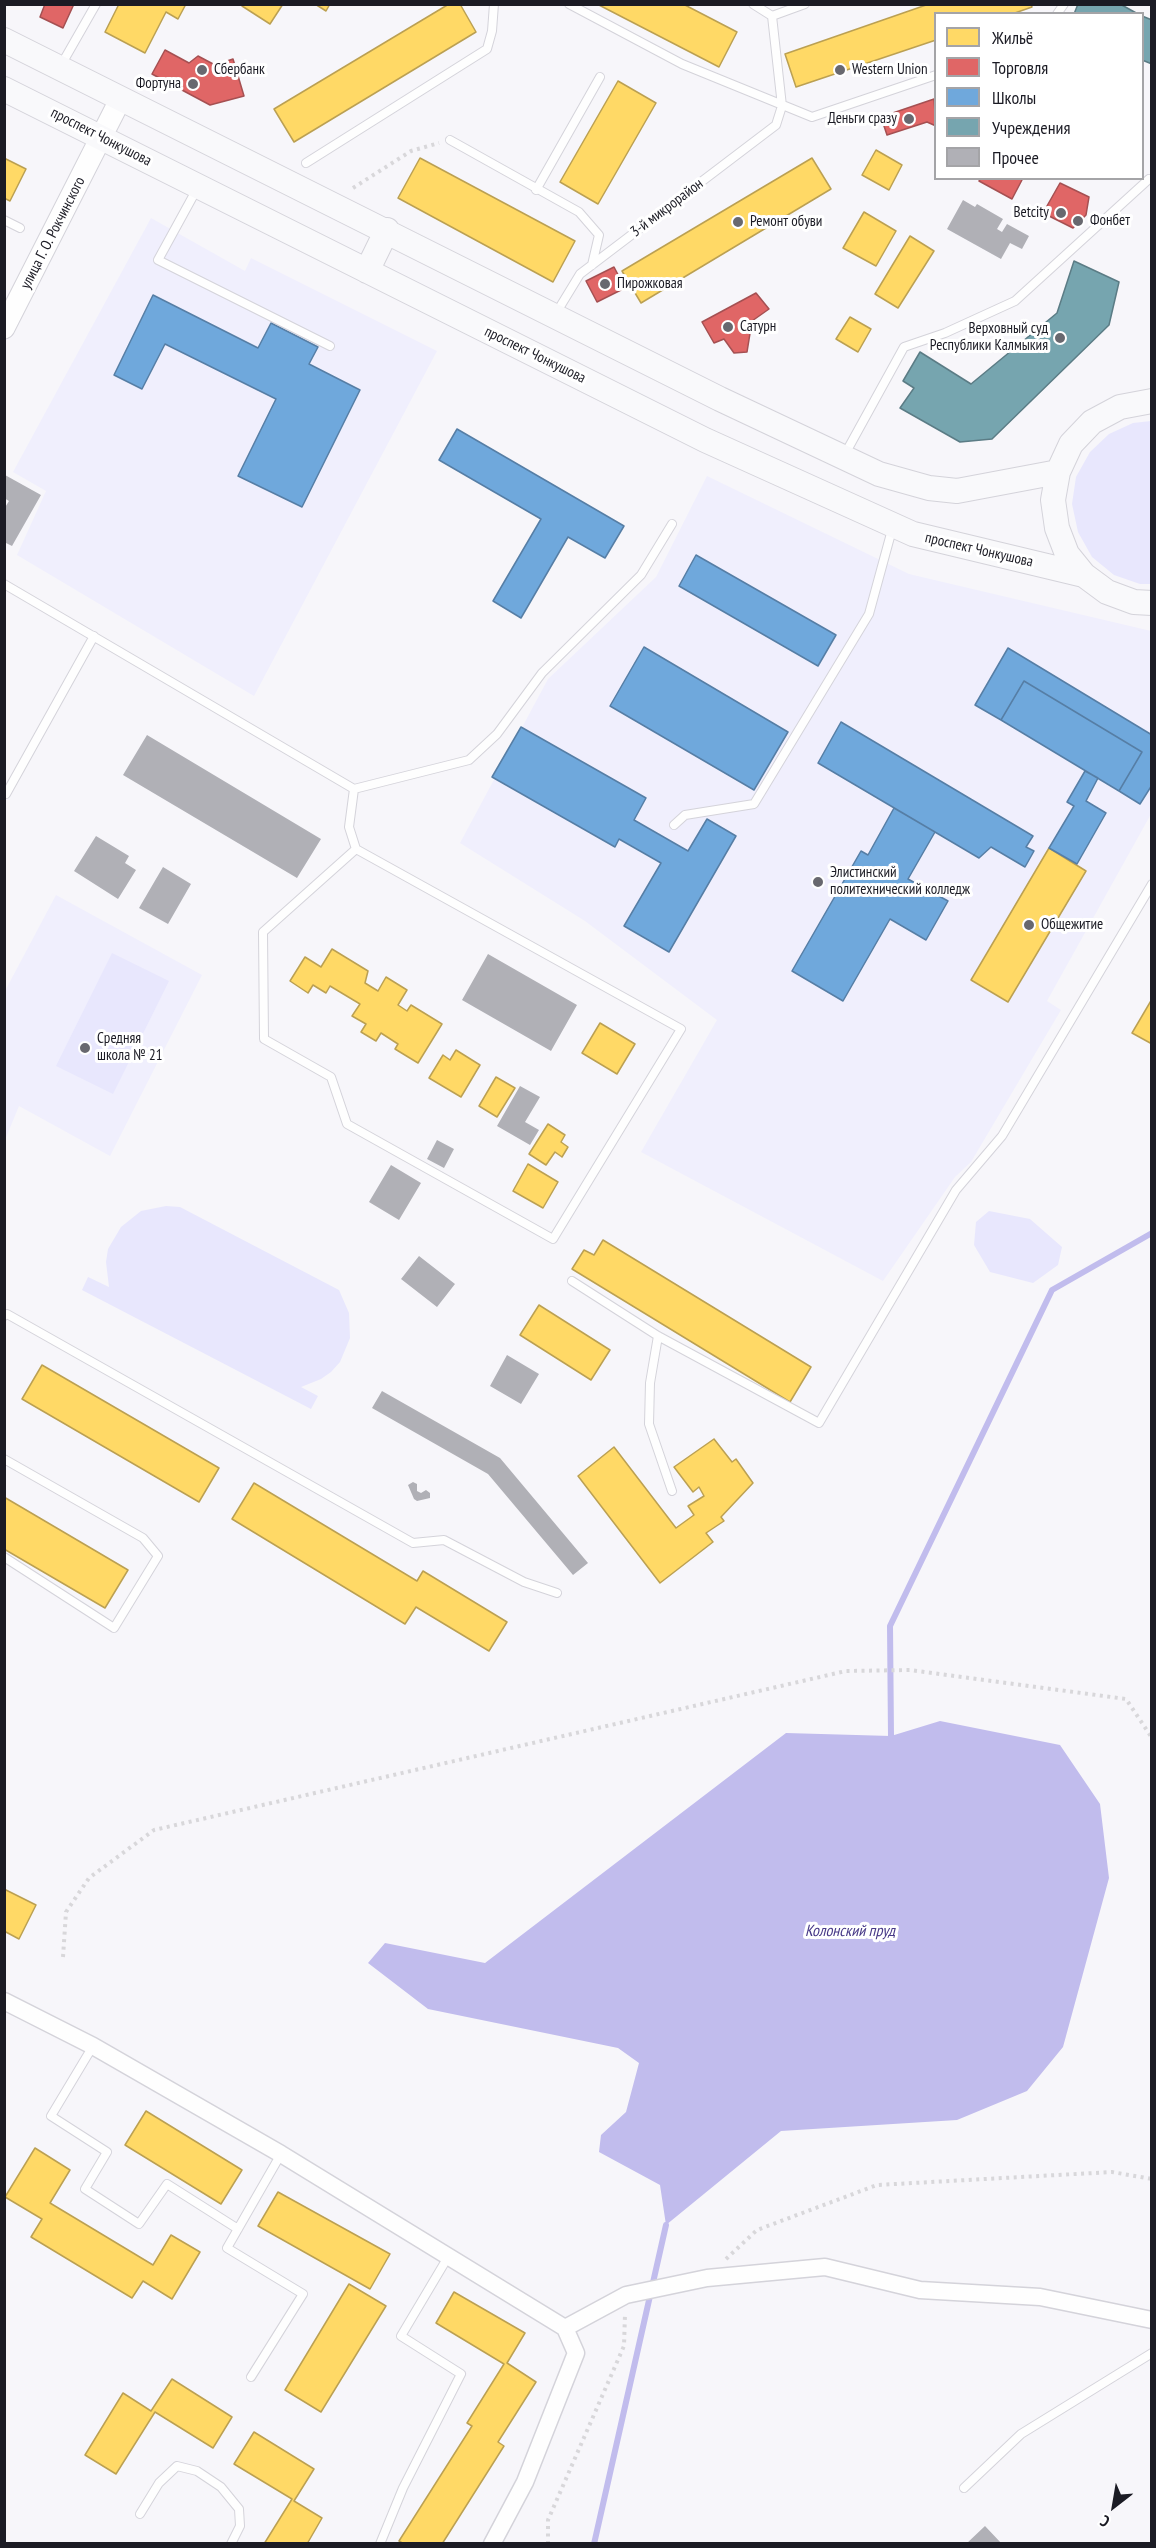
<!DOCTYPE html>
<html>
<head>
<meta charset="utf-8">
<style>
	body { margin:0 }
	#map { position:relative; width:1156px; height:2548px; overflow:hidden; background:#f7f6fa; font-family:"PT Sans Narrow",sans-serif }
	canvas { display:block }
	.frame { position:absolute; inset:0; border:6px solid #1b1b24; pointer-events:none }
	.legend { position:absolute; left:934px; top:12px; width:210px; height:168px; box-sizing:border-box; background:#fff; border:2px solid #a4a4a7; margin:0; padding:8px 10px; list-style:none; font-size:18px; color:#1b1b24 }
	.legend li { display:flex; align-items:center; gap:12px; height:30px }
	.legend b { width:30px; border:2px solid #a4a4a7 }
	.north { position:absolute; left:1084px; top:2476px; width:60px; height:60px; -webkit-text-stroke:4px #fff; paint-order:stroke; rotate:211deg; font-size:16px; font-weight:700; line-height:24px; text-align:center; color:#1b1b24 }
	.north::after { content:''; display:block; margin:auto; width:21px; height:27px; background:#1b1b24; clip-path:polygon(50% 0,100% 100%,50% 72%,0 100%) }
</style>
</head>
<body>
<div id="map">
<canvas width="1156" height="2548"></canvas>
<div class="frame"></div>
<ul class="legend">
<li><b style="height:16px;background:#ffd966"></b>Жильё</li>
<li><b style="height:16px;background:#e06666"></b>Торговля</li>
<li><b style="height:16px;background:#6fa8dc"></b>Школы</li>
<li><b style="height:16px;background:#76a5af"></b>Учреждения</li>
<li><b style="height:16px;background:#b0b0b6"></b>Прочее</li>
</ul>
<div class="north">С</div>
</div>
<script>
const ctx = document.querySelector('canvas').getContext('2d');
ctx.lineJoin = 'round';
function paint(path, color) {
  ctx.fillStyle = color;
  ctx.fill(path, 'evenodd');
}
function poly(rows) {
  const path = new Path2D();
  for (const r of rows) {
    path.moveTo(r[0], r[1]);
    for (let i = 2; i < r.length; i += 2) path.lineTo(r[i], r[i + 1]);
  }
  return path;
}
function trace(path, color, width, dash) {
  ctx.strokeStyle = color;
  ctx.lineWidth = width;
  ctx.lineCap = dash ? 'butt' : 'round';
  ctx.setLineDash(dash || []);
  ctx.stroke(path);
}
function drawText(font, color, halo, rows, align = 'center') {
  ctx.font = font + ' "PT Sans Narrow",sans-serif';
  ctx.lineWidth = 6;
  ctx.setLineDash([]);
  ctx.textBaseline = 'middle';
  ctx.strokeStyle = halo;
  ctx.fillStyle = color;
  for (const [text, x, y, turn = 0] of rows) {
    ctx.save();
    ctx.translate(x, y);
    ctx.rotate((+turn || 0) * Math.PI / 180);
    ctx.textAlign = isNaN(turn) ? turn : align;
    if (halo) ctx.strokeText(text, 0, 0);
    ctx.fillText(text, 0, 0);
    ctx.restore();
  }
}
paint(poly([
	[151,218,245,271,251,258,437,351,254,696,17,555,46,491,13,472],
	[707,476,909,574,1151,631,1151,814,1047,1001,1061,1010,971,1162,955,1177,883,1281,641,1152,717,1020,585,921,460,843,548,679,656,577],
	[56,895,202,975,110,1156,19,1106,5,1140,5,991]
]), '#f0effd');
paint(poly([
	[1151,421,1151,584,1140,584,1114,575,1092,557,1078,532,1072,504,1076,477,1090,452,1109,434,1133,423],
	[112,953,169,981,113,1094,56,1066],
	[166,1206,180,1207,339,1290,349,1313,350,1338,340,1362,331,1372,321,1379,301,1387,318,1396,311,1409,82,1290,88,1277,109,1287,106,1262,108,1249,121,1227,141,1211],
	[989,1211,1030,1219,1062,1247,1058,1265,1033,1283,990,1272,974,1245,976,1222]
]), '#e8e7fd');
paint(poly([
	[940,1721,1060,1745,1100,1804,1109,1878,1063,2047,1027,2091,957,2120,781,2131,666,2225,660,2185,599,2152,601,2135,626,2112,639,2063,618,2048,428,2009,368,1963,385,1943,485,1963,786,1733,891,1736]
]), '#c1bced');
const homes = poly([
	[119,4,186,4,178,19,166,12,145,53,105,32,119,4],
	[243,4,283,4,270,24,242,6,243,4],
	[315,4,330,4,326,11,315,4],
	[449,4,460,4,476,32,294,142,274,109,449,4],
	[597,4,683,4,737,32,719,67,597,4],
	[929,4,1031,4,1032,7,1012,14,936,14,936,40,796,87,785,54,929,4],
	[618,81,656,103,598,204,560,182,618,81],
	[876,150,902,165,889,190,862,175,876,150],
	[4,158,26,169,10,201,4,198,4,158],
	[420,158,575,241,553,282,398,198,420,158],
	[812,158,831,189,641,303,622,271,812,158],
	[864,212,896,231,876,266,843,248,864,212],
	[910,236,934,251,898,308,875,294,910,236],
	[850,317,871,329,858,352,836,339,850,317],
	[1049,848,1086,871,1008,1002,971,980,1049,848],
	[332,949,368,971,365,983,378,991,386,977,407,990,398,1005,407,1011,411,1005,442,1024,418,1063,395,1049,398,1044,381,1033,376,1041,361,1032,366,1024,352,1016,360,1004,330,986,326,993,313,985,308,993,290,981,305,957,321,967,332,949],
	[1152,999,1152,1044,1132,1033,1152,999],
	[600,1023,635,1044,617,1074,582,1053,600,1023],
	[456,1050,480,1065,461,1097,429,1078,443,1055,450,1060,456,1050],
	[496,1077,515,1088,497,1117,479,1106,496,1077],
	[548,1124,565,1135,561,1142,568,1147,562,1157,555,1152,546,1165,529,1154,548,1124],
	[528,1164,558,1182,543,1208,513,1191,528,1164],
	[603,1240,811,1367,790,1402,572,1269,584,1250,594,1255,603,1240],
	[539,1305,610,1350,591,1380,520,1335,539,1305],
	[42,1365,219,1468,199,1502,22,1399,42,1365],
	[714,1439,732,1462,736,1459,753,1483,721,1517,724,1521,706,1533,713,1542,660,1583,578,1476,614,1447,676,1528,694,1515,688,1506,704,1496,699,1487,693,1492,674,1467,714,1439],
	[254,1483,417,1581,423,1571,507,1622,489,1651,416,1607,405,1624,232,1519,254,1483],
	[4,1497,128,1570,105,1608,4,1549,4,1497],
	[4,1889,36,1905,19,1939,4,1931,4,1889],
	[146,2111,242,2170,221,2204,125,2145,146,2111],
	[35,2148,70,2170,50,2203,153,2265,171,2235,200,2252,172,2299,143,2281,132,2298,31,2237,42,2219,5,2197,35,2148],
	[278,2192,390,2254,370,2289,258,2226,278,2192],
	[349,2284,386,2306,321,2412,285,2390,349,2284],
	[454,2292,525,2333,507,2363,536,2382,498,2442,504,2446,442,2544,404,2544,399,2541,472,2426,467,2423,504,2364,436,2323,454,2292],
	[172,2379,232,2417,213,2448,155,2412,116,2474,85,2455,123,2393,151,2411,172,2379],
	[254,2432,314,2469,294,2501,322,2518,307,2544,264,2544,292,2499,234,2464,254,2432]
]);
paint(homes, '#ffd966');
trace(homes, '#bba052', 1.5);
const shops = poly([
	[45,4,74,4,63,28,40,17,45,4],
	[165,50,189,63,198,56,215,65,233,59,244,96,210,105,152,74,165,50],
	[934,99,936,126,927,122,887,135,881,117,934,99],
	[981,178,1023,178,1012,199,979,181,981,178],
	[1060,183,1089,197,1086,215,1073,228,1043,213,1060,183],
	[614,267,625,288,597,302,586,281,614,267],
	[756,293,769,309,752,321,747,352,734,353,724,339,714,343,702,322,756,293]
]);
paint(shops, '#e06666');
trace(shops, '#a55052', 1.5);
const schools = poly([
	[153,295,258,348,271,323,318,347,309,364,360,390,302,507,238,476,276,399,165,344,142,389,114,375,153,295],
	[457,429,624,526,605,558,568,537,521,618,493,601,541,519,439,460,457,429],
	[696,555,836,635,818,666,679,586,696,555],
	[644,647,788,732,754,790,610,706,644,647],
	[1008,648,1152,735,1152,785,1140,804,1119,791,1142,752,1024,681,1001,720,975,705,1008,648],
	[1024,681,1142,752,1119,791,1001,720,1024,681],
	[841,722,1033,836,1026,847,1034,851,1025,867,991,847,979,858,818,763,841,722],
	[521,727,646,798,634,820,688,851,707,819,736,836,669,952,624,926,661,863,619,839,615,847,492,777,521,727],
	[1085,771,1098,778,1086,801,1106,813,1077,864,1049,848,1074,806,1067,802,1085,771],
	[894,808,935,832,908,879,948,901,926,940,890,919,843,1001,792,971,861,851,868,855,894,808]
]);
paint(schools, '#6fa8dc');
trace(schools, '#567ea5', 1.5);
const public = poly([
	[1078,4,1120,4,1138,14,1074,14,1078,4],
	[1142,16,1152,20,1152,64,1142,60,1142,16],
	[1074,261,1119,282,1109,325,992,439,960,442,900,408,914,388,903,381,920,352,971,384,1057,313,1074,261]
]);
paint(public, '#76a5af');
trace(public, '#5b7c85', 1.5);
trace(poly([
	[891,1736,890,1626,1052,1290,1152,1233],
	[594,2544,666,2225]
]), '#c1bced', 6);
paint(poly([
	[963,200,975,207,977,204,1003,219,997,229,1002,232,1007,224,1029,236,1022,249,1010,243,1001,259,947,229],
	[5,475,41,495,12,546,4,542,4,509,9,501,4,498],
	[147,735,321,839,297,878,123,775],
	[96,836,129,856,125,863,136,870,118,899,74,871],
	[163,867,191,884,168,924,139,908],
	[488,954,577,1005,551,1051,462,1000],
	[520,1086,540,1097,525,1122,539,1130,530,1145,497,1126],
	[437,1140,454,1149,444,1168,427,1159],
	[391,1165,421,1183,399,1220,369,1202],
	[419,1256,455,1284,437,1307,401,1279],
	[507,1355,539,1374,521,1404,490,1386],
	[382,1391,500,1458,588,1563,573,1575,488,1474,372,1408],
	[413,1482,417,1484,417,1491,421,1493,426,1490,430,1493,430,1498,417,1501,414,1499,408,1485],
	[985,2526,1002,2544,966,2544]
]), '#b0b0b6');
const service = poly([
	[569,4,682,64,812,117,936,75],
	[753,4,772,16],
	[1057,14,1064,4],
	[772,16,805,4],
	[60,67,96,4],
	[450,140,579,212,599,235,592,265],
	[306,163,487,49,492,31,494,4],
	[198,187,158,260,330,346],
	[536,190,600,77],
	[4,220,20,228],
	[555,315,580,274,776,125,782,106,772,16],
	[845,454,904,347,945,333,1015,301,1149,179],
	[4,584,354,789,349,827,356,849,681,1029,553,1239,347,1124,331,1077,264,1039,263,932,356,849],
	[354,789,469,760,497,734,542,673,641,575,672,524],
	[6,794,94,636],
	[674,825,685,815,754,804,869,614,893,526],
	[572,1281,658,1336,819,1423,956,1190,1002,1136,1152,884],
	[4,1316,7,1314,413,1543,444,1540,524,1582,557,1593],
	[658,1336,650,1383,649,1424,672,1491],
	[4,1459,143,1538,158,1556,114,1628,4,1557],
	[93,2046,51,2116,107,2152,85,2189,139,2224,167,2184,238,2229],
	[251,2377,303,2294,227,2248,281,2154],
	[964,2488,1021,2434,1152,2353],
	[140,2514,159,2483,177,2466,197,2471,221,2487,239,2509,240,2526,231,2544],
	[380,2544,403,2488,461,2374,401,2336,448,2257]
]);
const minor = poly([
	[4,2001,93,2046,281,2154,565,2328,576,2353,525,2482,492,2544],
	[565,2328,626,2295,707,2278,825,2267,920,2290,1040,2297,1152,2320]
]);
const tertiary = poly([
	[4,328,121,98]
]);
const secondary = poly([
	[4,40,720,399,879,474,929,488,957,491,1058,472],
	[4,89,705,440,913,534,1084,575],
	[367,271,387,230],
	[1152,401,1120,407,1092,422,1071,444,1058,472,1053,500,1057,528,1067,554,1084,575,1107,592,1134,602,1152,603]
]);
trace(service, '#d4d3da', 10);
trace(minor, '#d4d3da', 19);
trace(tertiary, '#d4d3da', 23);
trace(secondary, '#d4d3da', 26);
trace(poly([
	[353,188,411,151,439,143],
	[63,1957,66,1912,89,1878,154,1830,846,1671,910,1670,1126,1699,1152,1738],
	[726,2259,757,2230,877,2185,1112,2172,1152,2179],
	[548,2544,548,2520,624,2346,625,2314]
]), '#d8d7da', 4, [3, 4.5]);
trace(service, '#fefefe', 8);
trace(minor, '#fefefe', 16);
trace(tertiary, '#fefefe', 21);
trace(secondary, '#f9f9fb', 24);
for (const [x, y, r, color] of [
	[202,70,6,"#68686f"],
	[840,70,6,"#68686f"],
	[193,84,6,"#68686f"],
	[909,119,6,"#68686f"],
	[1061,213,6,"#68686f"],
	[1078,221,6,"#68686f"],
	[738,222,6,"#68686f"],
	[605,284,6,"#68686f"],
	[728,327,6,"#68686f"],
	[1060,338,6,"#68686f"],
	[818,882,6,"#68686f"],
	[1029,925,6,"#68686f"],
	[85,1048,6,"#68686f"]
]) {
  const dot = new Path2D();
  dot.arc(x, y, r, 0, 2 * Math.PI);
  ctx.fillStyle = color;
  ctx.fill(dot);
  trace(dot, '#fff', 2);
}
drawText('15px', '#1b1b24', '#fff', [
	["Сбербанк",214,70],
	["Western Union",852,70],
	["Фортуна",181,84,"right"],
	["Деньги сразу",897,119,"right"],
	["Betcity",1049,213,"right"],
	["Фонбет",1090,221],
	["Ремонт обуви",750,222],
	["Пирожковая",617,284],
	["Сатурн",740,327],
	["Верховный суд",1048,329,"right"],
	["Республики Калмыкия",1048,346,"right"],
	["Элистинский",830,873],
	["политехнический колледж",830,890],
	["Общежитие",1041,925],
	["Средняя",97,1039],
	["школа № 21",97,1056]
], 'left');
drawText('15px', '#1b1b24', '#fff', [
	["проспект Чонкушова",101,137,27],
	["3-й микрорайон",667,208,-37],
	["улица Г. О. Рокчинского",53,233,-63],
	["проспект Чонкушова",535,355,26],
	["проспект Чонкушова",979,550,13]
]);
drawText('italic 16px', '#473987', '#fff', [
	["Колонский пруд",850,1931]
]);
</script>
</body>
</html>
